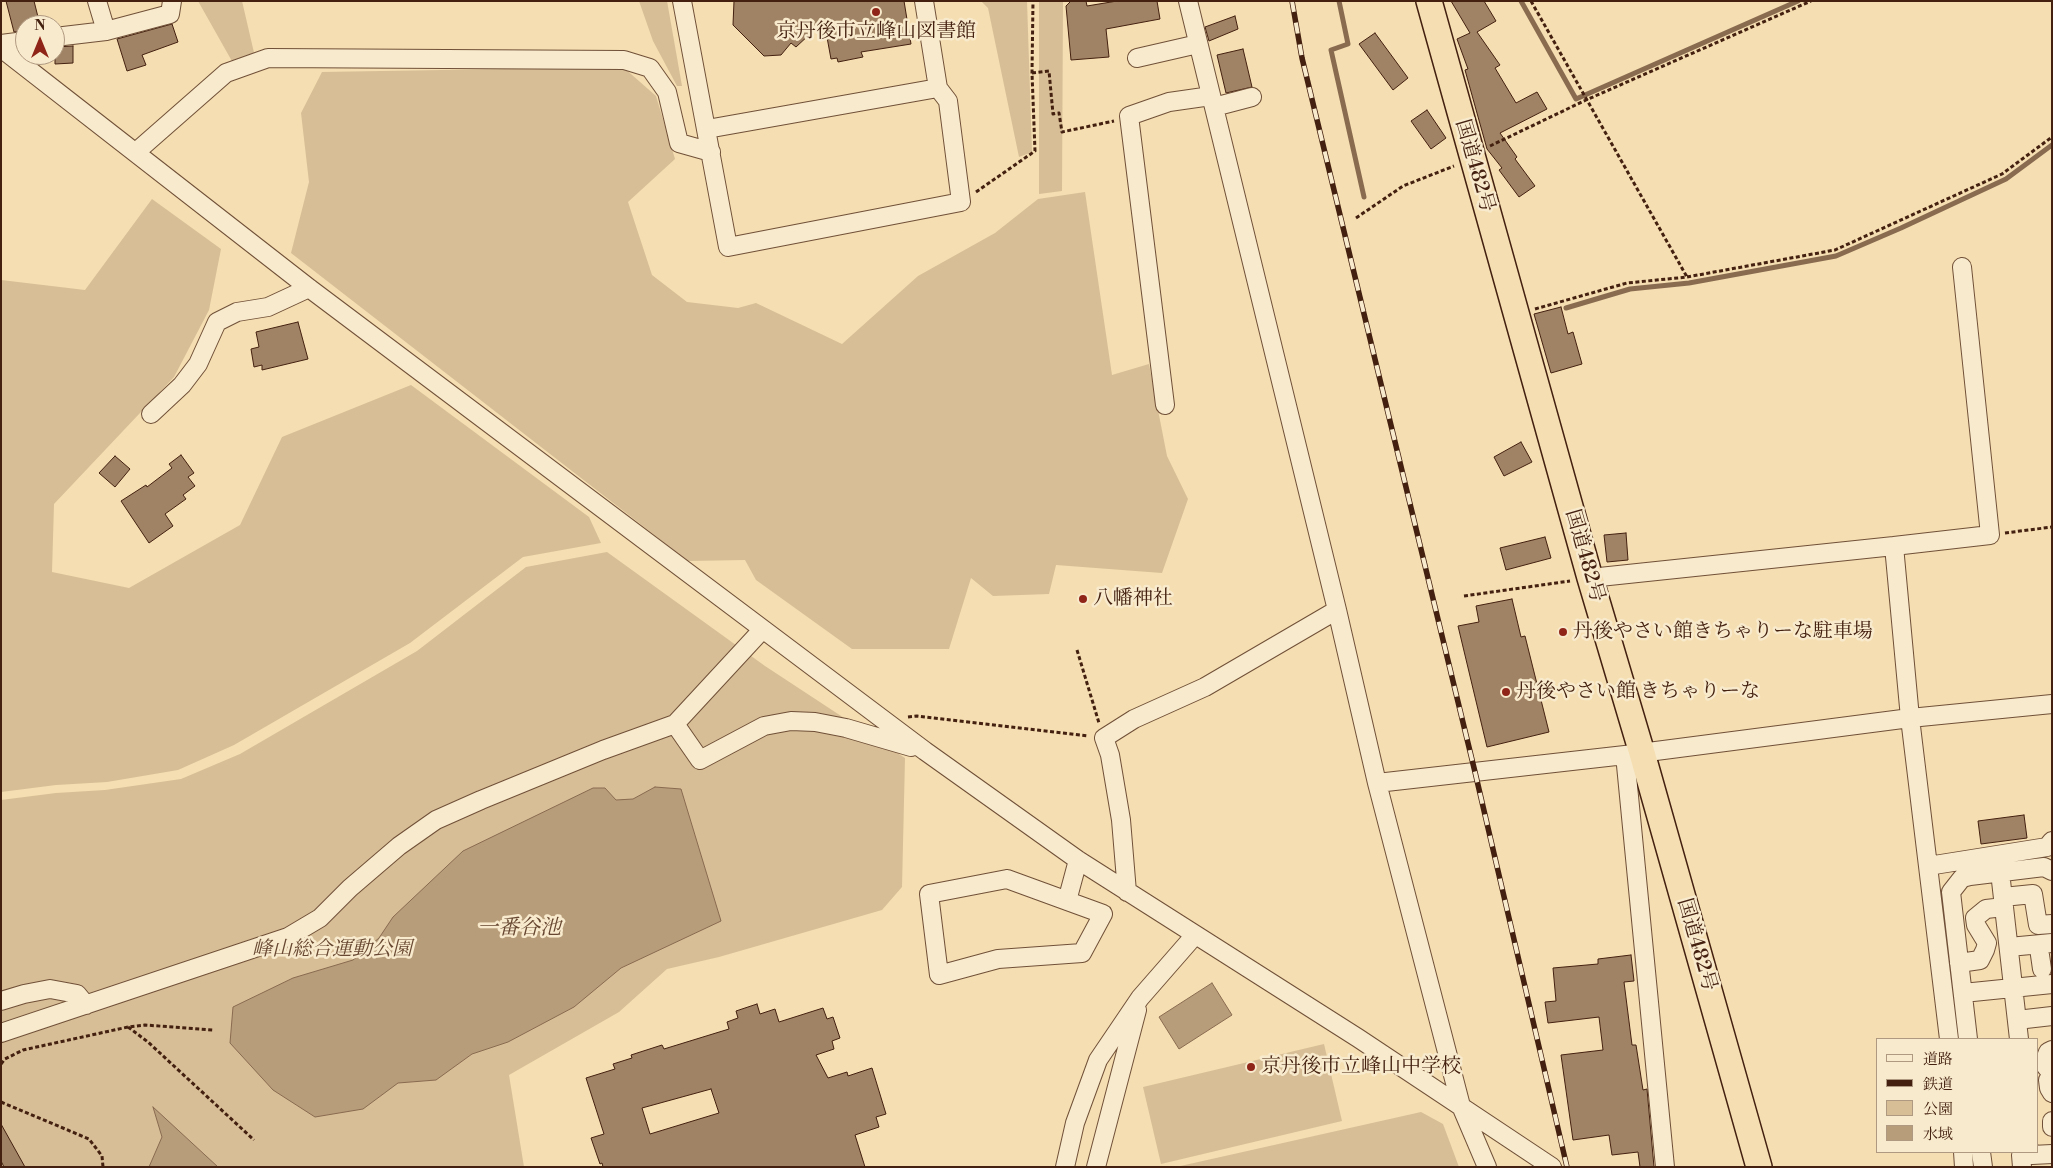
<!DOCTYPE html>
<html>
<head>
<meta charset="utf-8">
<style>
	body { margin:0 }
	#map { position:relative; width:2053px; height:1168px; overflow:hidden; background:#f5deb1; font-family:"Libre Bodoni","Noto Serif JP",serif }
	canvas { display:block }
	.frame { position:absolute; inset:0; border:2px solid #432010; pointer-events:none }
	.legend { position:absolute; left:1876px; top:1038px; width:162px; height:115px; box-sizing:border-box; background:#f8eacc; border:1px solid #b09981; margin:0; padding:6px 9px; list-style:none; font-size:15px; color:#432010 }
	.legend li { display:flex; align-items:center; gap:10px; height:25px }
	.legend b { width:25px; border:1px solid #b09981 }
	.north { position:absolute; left:15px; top:15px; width:50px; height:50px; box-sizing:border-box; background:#f8eacc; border:1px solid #b09981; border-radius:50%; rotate:0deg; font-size:14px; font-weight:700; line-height:20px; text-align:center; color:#432010 }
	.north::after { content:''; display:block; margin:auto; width:18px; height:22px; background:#8f2418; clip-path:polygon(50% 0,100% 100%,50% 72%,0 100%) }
</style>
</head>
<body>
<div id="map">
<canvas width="2053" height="1168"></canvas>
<div class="frame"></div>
<ul class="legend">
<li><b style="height:6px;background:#f8eacc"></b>道路</li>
<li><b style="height:6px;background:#432010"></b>鉄道</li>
<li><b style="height:14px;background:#d7be96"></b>公園</li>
<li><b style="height:14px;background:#b89d7a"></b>水域</li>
</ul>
<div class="north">N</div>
</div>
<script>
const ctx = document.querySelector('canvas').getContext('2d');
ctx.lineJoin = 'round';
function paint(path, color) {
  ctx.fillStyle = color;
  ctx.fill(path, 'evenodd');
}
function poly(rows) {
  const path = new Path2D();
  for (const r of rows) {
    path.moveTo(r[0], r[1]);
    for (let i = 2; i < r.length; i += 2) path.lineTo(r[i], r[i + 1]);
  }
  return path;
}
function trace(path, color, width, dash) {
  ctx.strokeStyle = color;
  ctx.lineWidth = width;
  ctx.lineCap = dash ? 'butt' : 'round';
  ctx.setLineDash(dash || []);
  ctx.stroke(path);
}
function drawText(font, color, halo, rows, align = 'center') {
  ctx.font = font + ' "Libre Bodoni","Noto Serif JP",serif';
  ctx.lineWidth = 5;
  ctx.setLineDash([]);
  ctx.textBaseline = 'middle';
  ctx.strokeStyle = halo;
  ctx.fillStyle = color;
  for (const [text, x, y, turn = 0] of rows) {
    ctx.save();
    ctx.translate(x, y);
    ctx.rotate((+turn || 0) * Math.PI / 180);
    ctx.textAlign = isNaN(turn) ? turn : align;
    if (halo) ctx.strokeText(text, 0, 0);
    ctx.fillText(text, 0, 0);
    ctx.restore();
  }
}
paint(poly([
	[198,1,242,1,255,57,233,63],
	[639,1,667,1,682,86,677,86,653,41],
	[981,1,1027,1,1032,152,1019,157,988,8],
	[1039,1,1063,1,1062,191,1039,194],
	[623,67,656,96,675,159,628,202,652,275,687,302,738,308,756,303,842,344,918,276,995,233,1038,199,1085,192,1112,375,1149,364,1167,456,1188,499,1162,573,1056,565,1049,594,993,596,971,578,949,649,852,649,756,580,745,560,688,561,291,253,309,182,301,113,322,72],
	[152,199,221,249,209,310,174,377,54,504,52,572,129,588,240,525,282,437,411,385,589,517,601,543,523,557,410,643,234,745,178,770,107,782,56,785,1,792,1,280,85,290],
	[607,552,765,666,905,758,902,887,882,910,719,957,667,969,619,1012,509,1075,524,1167,1,1167,1,800,56,793,105,790,181,779,240,754,417,651,526,567],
	[1324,1044,1342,1121,1161,1164,1143,1087],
	[1421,1112,1443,1124,1459,1167,1176,1167]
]), '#d7be96');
const water = poly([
	[655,787,681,789,721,921,621,968,574,1007,508,1042,472,1054,436,1080,398,1083,363,1109,315,1117,273,1090,230,1043,233,1007,293,978,353,960,379,938,393,917,463,851,593,788,605,788,616,800,633,799,655,787],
	[1212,983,1232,1015,1179,1049,1159,1017,1212,983],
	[153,1107,218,1167,149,1167,162,1137,153,1107]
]);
paint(water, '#b89d7a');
trace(water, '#896b50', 1);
trace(poly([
	[1339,1,1348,44,1331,50,1364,197],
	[1521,1,1576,99,1798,1],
	[1566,308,1630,289,1689,283,1836,256,1901,228,2006,179,2052,145]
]), '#896b50', 5);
const building = poly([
	[6,1,34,1,40,25,25,25,25,31,14,32,6,1],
	[734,1,904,1,911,44,861,52,863,57,838,62,837,58,831,59,824,21,796,47,791,43,781,55,764,56,733,25,734,1],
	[1071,1,1086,1,1087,6,1117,1,1157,1,1160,19,1106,29,1109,57,1071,60,1066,6,1071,1],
	[1451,1,1484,1,1496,21,1477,32,1500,65,1495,68,1516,103,1537,92,1547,109,1500,133,1517,157,1515,159,1535,186,1519,197,1499,170,1502,168,1487,149,1465,70,1468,69,1457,39,1470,33,1451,1],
	[1235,16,1238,29,1209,41,1205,27,1235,16],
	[172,24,178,42,142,55,146,65,127,71,117,39,172,24],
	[1375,33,1408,78,1393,90,1359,44,1375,33],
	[73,46,73,63,55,64,55,47,73,46],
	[1243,49,1252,87,1226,93,1217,55,1243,49],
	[1427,110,1446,138,1431,149,1411,121,1427,110],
	[1561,307,1568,334,1573,332,1582,364,1551,373,1534,314,1561,307],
	[298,322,308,359,262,370,262,365,254,367,251,349,259,347,256,332,298,322],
	[1521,442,1532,462,1504,476,1494,457,1521,442],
	[181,455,194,473,188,477,195,486,183,495,186,499,165,514,173,526,149,543,121,501,146,485,147,487,172,468,169,464,181,455],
	[115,456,130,469,115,487,99,473,115,456],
	[1626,533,1628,560,1607,562,1604,535,1626,533],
	[1545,537,1551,558,1506,570,1500,548,1545,537],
	[1512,599,1521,637,1525,636,1549,732,1487,747,1458,626,1479,622,1476,606,1512,599],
	[2024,815,2027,838,1981,844,1978,821,2024,815],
	[1631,955,1634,981,1624,982,1632,1045,1636,1045,1643,1090,1647,1089,1654,1167,1640,1167,1638,1152,1612,1155,1609,1135,1573,1140,1561,1055,1603,1050,1599,1017,1548,1023,1545,1002,1556,1001,1553,968,1598,964,1598,959,1631,955],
	[757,1004,760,1014,775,1009,779,1022,823,1008,827,1019,833,1017,840,1038,832,1041,834,1049,816,1055,828,1078,847,1072,848,1076,872,1068,886,1114,876,1117,879,1127,855,1135,865,1167,603,1167,602,1163,600,1164,591,1138,604,1134,586,1078,615,1069,613,1064,632,1058,631,1055,662,1045,664,1049,729,1029,727,1022,738,1018,736,1011,757,1004],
	[711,1089,719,1113,650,1134,642,1108,711,1089],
	[1,1124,25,1167,4,1167,1,1161,1,1124]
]);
paint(building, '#a08364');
trace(building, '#432010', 1);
const minor = poly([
	[97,1,106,31],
	[682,1,728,247,961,202,948,101,938,88,924,1],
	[1188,1,1337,610,1377,783,1461,1106,1487,1167],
	[55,37,106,31,170,14,172,1],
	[1,44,25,41],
	[1,48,309,288,925,751,1078,860,1358,1038,1552,1167],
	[1137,58,1198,44],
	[1214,107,1252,97],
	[707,129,938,88],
	[136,152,226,73,268,58,624,60,650,68,667,92,679,143,711,152],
	[1165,405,1129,116,1169,102,1211,96],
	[151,414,182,385,198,364,217,322,237,312,268,307,309,288],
	[1590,578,1894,546],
	[675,724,700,760,764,726,791,721,815,722,846,728,911,747],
	[1625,755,1665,1167],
	[1377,783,1625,755,1910,718,2052,704],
	[1928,866,2047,847,2052,841],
	[2000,872,2019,1039],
	[1007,879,1103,914,1082,953,998,959,939,975,929,894,1007,879],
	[1127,892,1121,820,1110,755,1104,738,1134,719,1205,687,1337,610],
	[2003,897,2033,894,2038,925,2052,924],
	[1067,901,1078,860],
	[2009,947,2052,943],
	[2040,955,2042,969],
	[1959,963,1980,960,1985,950,1987,943,1976,925,1975,918,1986,909,2004,907],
	[1963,993,2052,984],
	[1,1001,24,994,50,989,77,994,86,1005],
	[2017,1020,2052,1016],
	[1,1033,288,937,320,918,350,888,399,846,436,820,481,800,603,750,675,724,762,630],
	[1949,1039,1910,718,1894,546,1990,535,1962,267],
	[1968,1039,1951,892,1962,878,1970,876,2044,867,2052,871],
	[2052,1050,2048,1052,2045,1060,2046,1067,2052,1072],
	[2052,1075,2048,1080,2049,1088,2052,1093],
	[2052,1121,2052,1127],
	[1963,1152,1964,1167],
	[1981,1152,1983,1167],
	[2032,1155,2052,1154],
	[1065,1167,1075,1123,1098,1060,1140,998,1195,935],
	[1096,1167,1137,1010],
	[2022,1167,2021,1155,2032,1155,2032,1152]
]);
const highway = poly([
	[1429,1,1590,578,1642,753,1759,1167]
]);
trace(minor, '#705038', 20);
trace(highway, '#432010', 28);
trace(poly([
	[1531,1,1687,277],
	[1032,73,1049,71,1053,114,1059,113,1062,132,1114,121],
	[1490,146,1586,100,1811,1],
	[976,192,1035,151,1032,73,1033,1],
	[1356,218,1403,186,1454,166],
	[1535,309,1627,283,1687,277,1835,250,2002,174,2052,137],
	[2005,533,2052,527],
	[1464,596,1570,581],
	[1077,650,1099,723],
	[908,717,917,716,1088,736],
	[128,1027,148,1042,254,1140],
	[1,1064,5,1059,23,1050,128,1027,145,1025,213,1030],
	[1,1102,89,1139,102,1156,103,1167]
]), '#432010', 3, [4, 2.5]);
trace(minor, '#f8eacc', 18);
trace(highway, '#f5deb1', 25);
const rail = poly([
	[1292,1,1302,58,1475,772,1567,1167]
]);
trace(rail, '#432010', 5.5);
trace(rail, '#f8eacc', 4, [11]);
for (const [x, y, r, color] of [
	[876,12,5,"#8f2418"],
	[1083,599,5,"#8f2418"],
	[1563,632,5,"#8f2418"],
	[1506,692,5,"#8f2418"],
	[1251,1067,5,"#8f2418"]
]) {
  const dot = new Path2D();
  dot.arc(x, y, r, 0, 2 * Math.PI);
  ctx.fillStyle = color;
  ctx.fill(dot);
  trace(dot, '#f8eacc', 2);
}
drawText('20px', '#432010', '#f8eacc', [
	["京丹後市立峰山図書館",876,32,"center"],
	["八幡神社",1093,599],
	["丹後やさい館きちゃりーな駐車場",1573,632],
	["丹後やさい館 きちゃりーな",1516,692],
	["京丹後市立峰山中学校",1261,1067]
], 'left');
drawText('20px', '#432010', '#f8eacc', [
	["国道482号",1474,166,74],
	["国道482号",1584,556,74],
	["国道482号",1696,945,74]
]);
drawText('italic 20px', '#684832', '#f8eacc', [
	["峰山総合運動公園",332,950]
]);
drawText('italic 21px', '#664630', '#f8eacc', [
	["一番谷池",519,929]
]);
</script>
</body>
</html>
